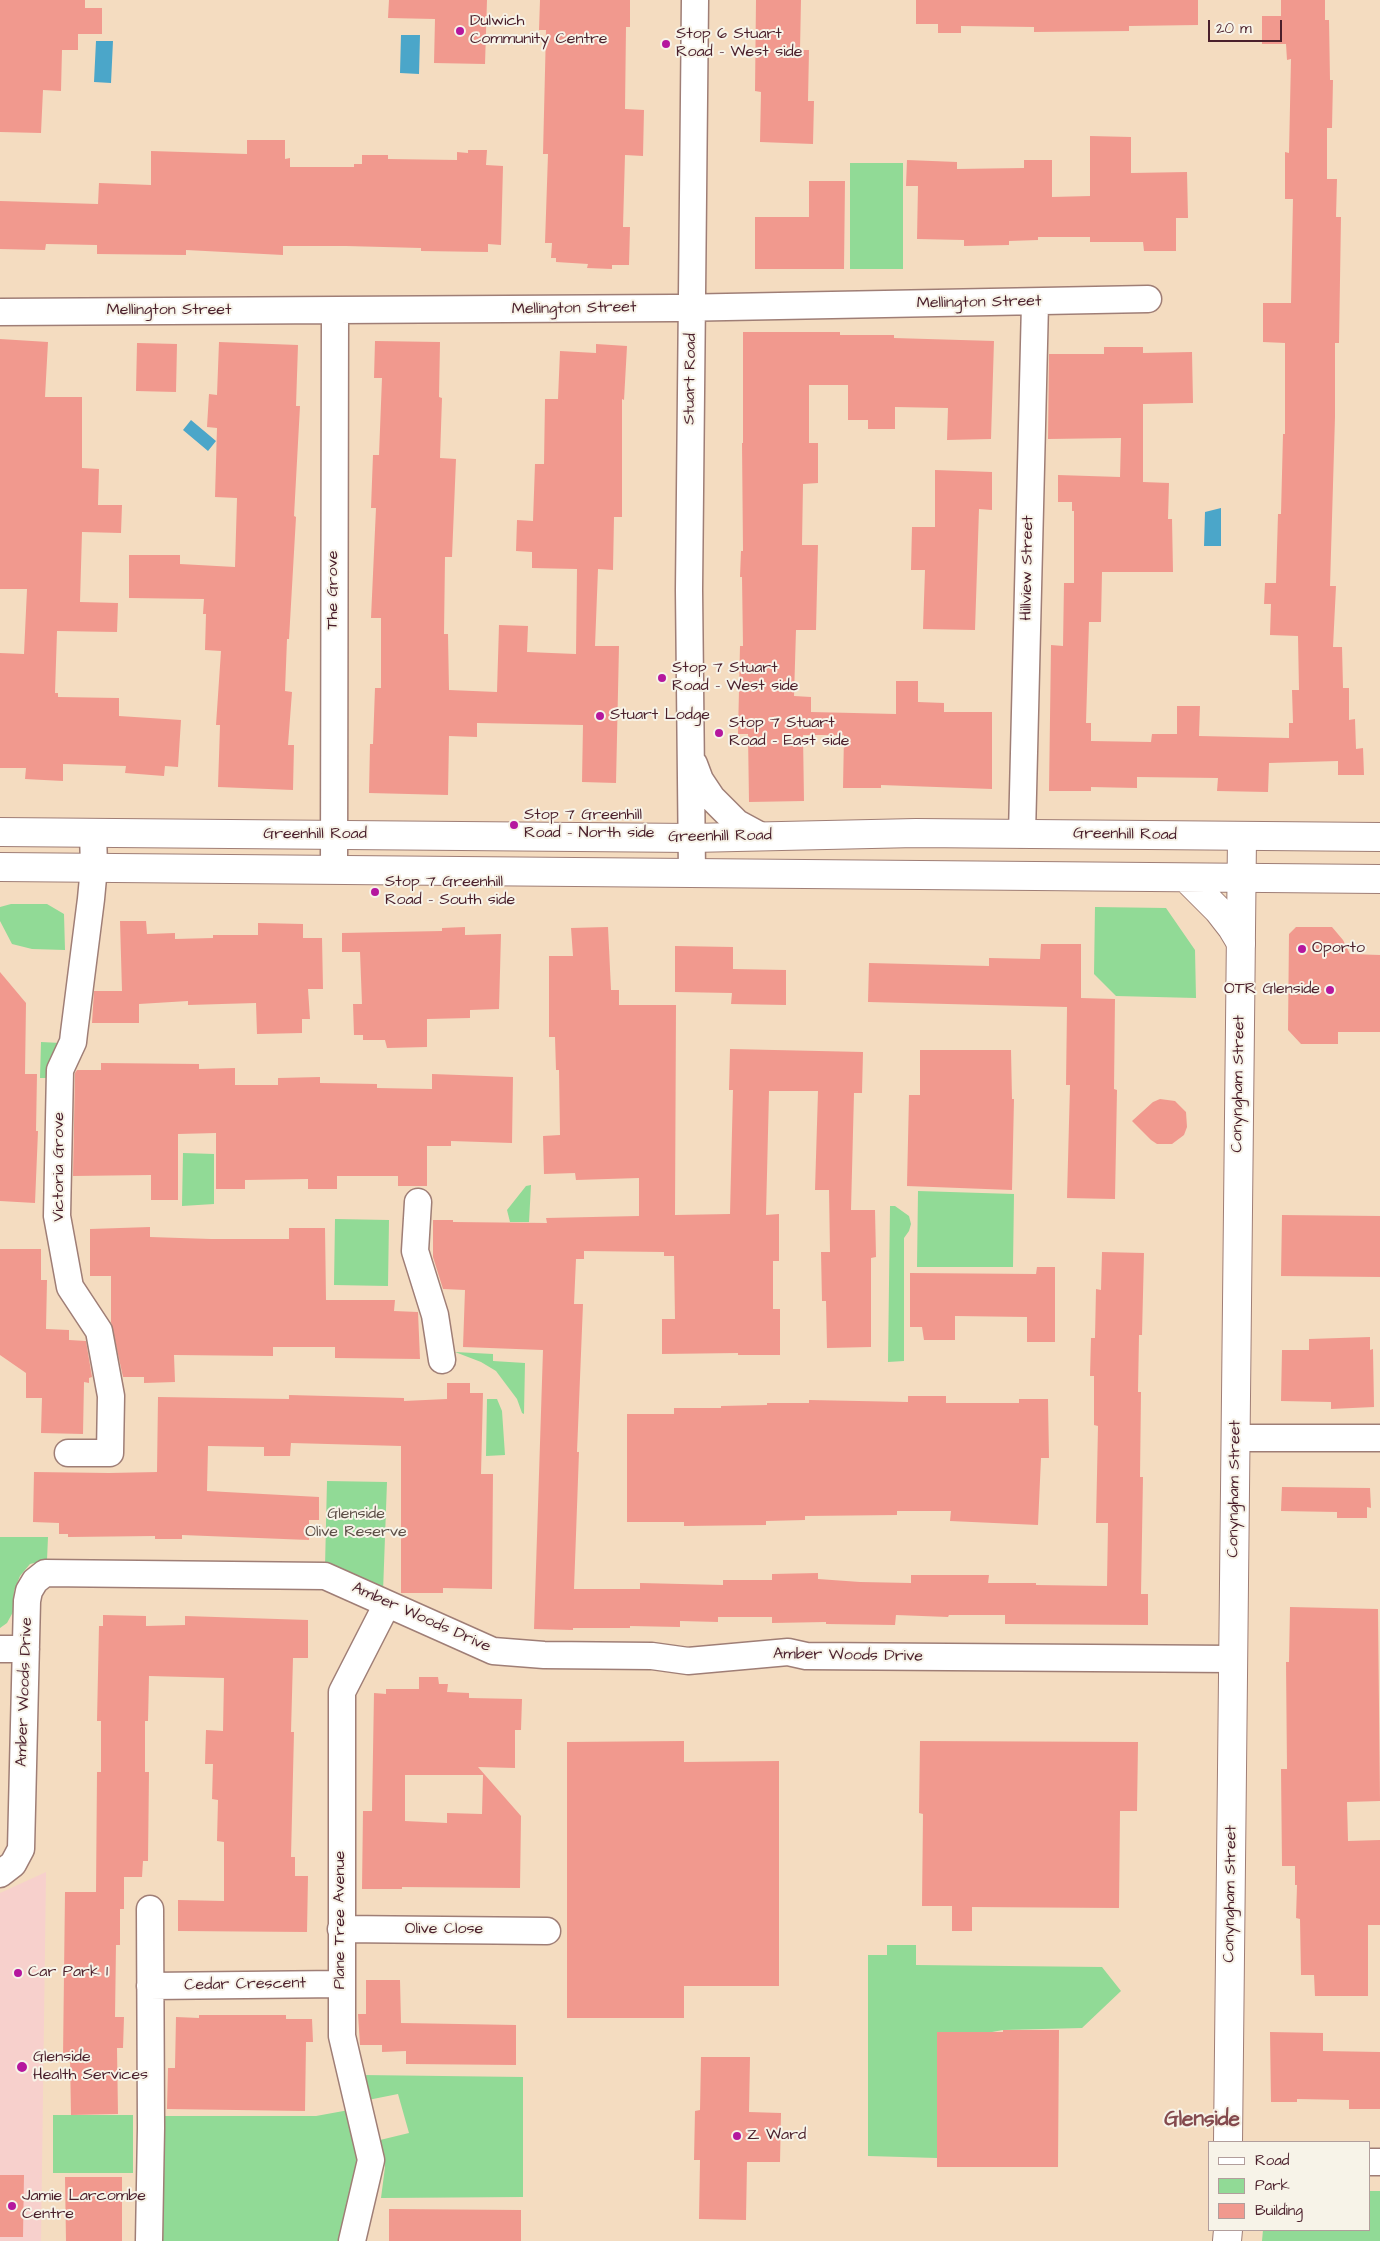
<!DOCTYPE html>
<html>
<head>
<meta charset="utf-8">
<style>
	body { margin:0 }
	#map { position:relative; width:1380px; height:2241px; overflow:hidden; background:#f4dcc0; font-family:"Architects Daughter",sans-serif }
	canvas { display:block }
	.legend { position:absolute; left:1208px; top:2141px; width:162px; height:90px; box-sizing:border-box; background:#f7f3e8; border:1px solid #b29e9c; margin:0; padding:6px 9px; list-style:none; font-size:15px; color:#4a1f2b }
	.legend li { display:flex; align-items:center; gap:10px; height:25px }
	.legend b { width:25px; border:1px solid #b29e9c }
	.scale { position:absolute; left:1208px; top:20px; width:74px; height:22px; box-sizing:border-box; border:2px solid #4a1f2b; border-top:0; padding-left:6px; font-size:15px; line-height:18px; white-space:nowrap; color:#4a1f2b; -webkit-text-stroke:4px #f7f3e8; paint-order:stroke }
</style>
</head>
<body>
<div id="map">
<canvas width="1380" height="2241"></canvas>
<ul class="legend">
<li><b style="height:6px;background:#fff"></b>Road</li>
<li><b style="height:14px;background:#91da96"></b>Park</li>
<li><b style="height:14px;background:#f1998e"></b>Building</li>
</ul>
<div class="scale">20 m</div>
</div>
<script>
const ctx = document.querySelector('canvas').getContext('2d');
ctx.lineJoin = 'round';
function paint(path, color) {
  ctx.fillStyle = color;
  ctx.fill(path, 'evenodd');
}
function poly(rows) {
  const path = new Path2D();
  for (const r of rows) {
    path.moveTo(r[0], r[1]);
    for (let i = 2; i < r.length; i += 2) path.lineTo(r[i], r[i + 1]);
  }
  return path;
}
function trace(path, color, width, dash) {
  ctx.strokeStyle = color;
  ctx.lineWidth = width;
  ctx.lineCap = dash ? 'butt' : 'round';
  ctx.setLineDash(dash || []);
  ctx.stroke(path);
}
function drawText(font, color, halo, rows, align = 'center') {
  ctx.font = font + ' "Architects Daughter",sans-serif';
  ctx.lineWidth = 4;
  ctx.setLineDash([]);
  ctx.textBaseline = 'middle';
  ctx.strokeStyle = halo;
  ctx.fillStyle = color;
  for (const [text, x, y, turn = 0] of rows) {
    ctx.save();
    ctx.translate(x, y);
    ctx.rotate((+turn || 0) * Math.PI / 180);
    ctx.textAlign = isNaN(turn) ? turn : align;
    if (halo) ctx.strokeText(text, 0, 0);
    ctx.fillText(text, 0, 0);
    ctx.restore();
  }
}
paint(poly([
	[46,1872,41,2241,0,2241,0,1893]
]), '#f7d0cc');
paint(poly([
	[850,163,903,163,903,269,850,269],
	[11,904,47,904,64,914,65,950,32,949,12,944,0,921,0,907],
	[1095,907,1166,908,1195,950,1196,998,1116,996,1094,974],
	[41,1042,61,1043,51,1078,40,1078],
	[183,1153,214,1154,214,1204,182,1206],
	[531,1185,529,1222,510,1222,507,1210,526,1186],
	[918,1191,1014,1194,1013,1267,917,1267],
	[890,1206,895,1206,909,1216,911,1224,909,1231,904,1238,904,1361,888,1362],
	[335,1219,389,1220,388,1286,334,1285],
	[455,1352,493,1354,493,1361,525,1363,524,1414,522,1413,517,1399,496,1371,481,1362],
	[487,1399,497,1399,502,1411,505,1455,486,1456],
	[327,1481,387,1482,383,1592,325,1567],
	[0,1537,48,1537,47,1560,30,1564,20,1576,14,1591,13,1612,7,1623,0,1628],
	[887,1945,916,1945,916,1965,1102,1967,1121,1991,1082,2028,1003,2030,992,2032,937,2158,868,2156,868,1955,887,1955],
	[362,2075,523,2077,523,2197,381,2198,385,2167,380,2140,409,2133,398,2094,368,2100],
	[349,2110,362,2163,341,2241,162,2241,161,2116,316,2116],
	[53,2115,133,2115,133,2173,53,2173],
	[1369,2191,1380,2191,1380,2241,1262,2241,1263,2230,1369,2230]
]), '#91da96');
paint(poly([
	[401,35,420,35,419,74,400,73],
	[96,41,113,41,111,83,94,82],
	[191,420,216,441,208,451,183,430],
	[1221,508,1221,546,1204,546,1205,512]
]), '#4ba6c9');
paint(poly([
	[0,0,85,0,85,8,102,8,102,34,78,34,78,50,62,50,61,91,43,90,41,133,0,132],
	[389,0,487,0,485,64,434,63,435,19,388,18],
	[540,0,630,0,630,27,626,27,625,109,644,110,643,156,625,155,623,227,630,227,629,265,612,265,612,269,587,268,588,264,556,262,556,258,551,258,552,243,545,243,548,154,543,154,546,30,539,30],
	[756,0,801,0,800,50,809,50,808,101,814,101,813,144,760,142,761,92,755,91],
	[916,0,1198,0,1198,25,1129,26,1129,31,1034,32,1034,27,961,26,961,33,938,33,938,24,916,24],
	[1281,0,1325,0,1325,20,1329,20,1330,80,1333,80,1332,128,1327,128,1327,179,1337,179,1336,217,1341,217,1339,343,1335,343,1335,417,1330,586,1336,586,1333,647,1342,647,1343,688,1349,688,1349,720,1355,719,1356,749,1363,748,1364,775,1338,775,1338,761,1269,763,1268,792,1217,791,1218,778,1137,777,1137,788,1091,787,1091,791,1049,791,1051,645,1063,646,1064,583,1074,583,1074,511,1072,511,1072,502,1058,502,1058,475,1120,477,1121,438,1048,439,1049,354,1104,354,1104,347,1143,347,1143,353,1192,352,1193,403,1143,404,1143,482,1169,483,1168,519,1172,519,1173,572,1102,572,1101,622,1089,622,1086,723,1091,723,1091,741,1151,742,1152,734,1177,734,1177,706,1200,706,1199,736,1289,738,1289,723,1293,723,1292,690,1299,690,1298,636,1270,635,1271,604,1264,604,1265,583,1276,583,1278,514,1281,514,1283,434,1285,434,1285,343,1263,342,1263,303,1291,303,1293,199,1285,199,1285,152,1289,153,1291,59,1287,60,1286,44,1262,44,1262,16,1281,16],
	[1090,136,1131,137,1131,173,1187,172,1188,218,1176,218,1176,251,1144,251,1143,242,1090,242,1090,237,1038,237,1038,240,1009,241,1009,245,964,246,964,240,917,239,918,186,906,186,907,160,957,162,957,169,1024,168,1024,160,1052,160,1052,197,1090,196],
	[247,140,285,140,285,159,290,158,290,167,354,167,354,164,362,164,362,155,388,155,388,159,457,160,457,152,468,153,468,150,487,150,486,165,503,166,501,245,488,244,488,252,421,251,421,248,346,246,283,246,283,255,186,250,186,255,97,254,97,245,46,244,45,250,0,249,0,201,98,204,99,183,151,185,151,151,247,154],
	[809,181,845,181,844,269,755,269,755,217,809,217],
	[743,332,840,332,840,335,894,335,894,338,994,341,991,439,947,440,948,408,895,407,895,429,868,429,868,420,848,420,848,385,809,385,809,443,818,443,818,483,803,484,802,545,818,545,816,630,796,630,794,696,811,697,811,712,896,714,896,681,918,681,918,702,944,703,944,712,992,712,992,789,881,785,881,788,843,788,844,735,803,735,804,801,749,802,748,734,738,734,740,646,743,646,742,577,740,577,741,551,743,551,742,443,743,443],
	[0,339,48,342,45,397,82,397,82,468,99,469,98,505,122,505,121,533,82,532,80,602,118,603,117,632,57,631,55,693,58,693,58,697,119,698,119,716,181,720,178,767,165,766,164,776,125,773,126,766,63,764,63,781,25,779,26,768,0,768,0,653,24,654,27,589,0,589],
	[375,341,440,342,439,397,442,398,440,458,456,459,452,557,445,557,444,634,448,634,449,690,497,692,499,625,528,626,527,652,576,654,577,569,532,568,532,552,516,551,517,520,533,521,535,464,544,464,545,399,558,399,560,351,596,353,596,344,627,346,624,400,622,399,622,517,614,517,613,570,598,569,595,646,619,646,616,783,582,782,583,725,477,723,477,737,449,736,448,795,369,793,370,744,373,744,375,688,381,688,381,618,371,618,376,508,371,508,373,455,379,455,382,378,374,378],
	[219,342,298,345,296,406,300,406,294,516,296,517,289,639,287,639,285,691,292,692,288,745,294,745,293,790,218,787,220,725,216,725,221,651,205,650,206,614,203,614,204,599,129,598,129,555,180,555,180,564,235,567,237,498,215,497,217,428,207,427,209,394,217,395],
	[137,343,177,344,176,392,136,391],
	[935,470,992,472,992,510,979,509,975,630,923,629,925,570,911,570,912,527,935,527],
	[120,921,146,921,147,934,175,933,175,939,213,938,213,935,258,935,258,923,303,924,303,938,322,938,323,989,308,989,310,1019,302,1019,302,1033,257,1034,256,1003,188,1005,188,1001,139,1004,139,1023,92,1023,94,991,122,991],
	[465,927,465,935,501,934,499,1009,470,1010,470,1018,427,1019,427,1047,387,1048,385,1040,363,1040,363,1035,354,1035,353,1004,362,1004,360,952,342,952,342,933,442,931,442,928],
	[608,927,611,990,619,990,619,1005,676,1005,675,1215,730,1214,733,1090,729,1090,730,1049,863,1052,862,1093,854,1093,851,1210,875,1210,876,1257,871,1258,871,1347,827,1348,826,1301,822,1301,821,1252,830,1252,829,1190,815,1190,818,1091,769,1091,766,1215,779,1214,779,1261,773,1261,773,1309,780,1309,780,1355,738,1355,738,1353,662,1354,662,1319,675,1319,674,1256,664,1256,664,1252,584,1251,584,1259,576,1259,574,1304,583,1304,577,1452,579,1452,574,1589,640,1589,640,1583,723,1585,723,1580,772,1580,772,1574,818,1573,818,1579,860,1582,911,1583,911,1575,989,1575,988,1583,1036,1583,1036,1585,1107,1586,1108,1523,1096,1523,1098,1426,1094,1425,1094,1376,1090,1376,1091,1338,1095,1338,1096,1289,1101,1290,1102,1252,1144,1253,1142,1335,1139,1335,1138,1392,1141,1392,1140,1477,1143,1477,1141,1594,1148,1594,1148,1625,1005,1624,1005,1615,949,1615,948,1617,896,1615,895,1625,826,1624,826,1622,772,1623,772,1617,718,1617,718,1622,680,1621,680,1627,630,1626,630,1628,573,1628,573,1630,534,1629,543,1350,463,1347,465,1290,443,1289,433,1257,433,1220,453,1220,453,1222,547,1223,546,1218,639,1216,639,1178,576,1180,575,1173,544,1174,543,1136,560,1135,559,1070,556,1070,555,1037,549,1037,549,956,573,956,571,928],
	[1296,927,1332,927,1343,940,1350,954,1380,955,1380,1032,1338,1032,1338,1044,1301,1044,1288,1030,1289,934],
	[1041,944,1081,944,1081,998,1115,999,1114,1089,1117,1090,1115,1199,1067,1198,1070,1085,1066,1085,1067,1007,868,1002,869,963,989,966,989,958,1040,959],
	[675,946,733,947,733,969,786,970,786,1005,731,1004,732,993,675,992],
	[0,972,26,1003,25,1074,37,1074,36,1131,38,1131,35,1203,0,1201],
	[920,1050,1011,1050,1012,1099,1014,1099,1012,1190,907,1186,909,1095,920,1095],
	[101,1063,199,1064,199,1069,235,1068,235,1085,278,1085,278,1078,320,1077,320,1083,377,1084,377,1088,432,1089,432,1074,513,1077,512,1143,451,1141,451,1146,427,1146,427,1186,398,1186,398,1176,337,1176,337,1189,308,1189,308,1179,245,1180,245,1189,216,1189,216,1133,178,1134,178,1200,151,1200,151,1175,73,1176,75,1073,77,1070,101,1070],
	[1160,1099,1175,1101,1186,1112,1187,1127,1184,1135,1172,1144,1157,1144,1151,1140,1132,1121,1153,1102],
	[1282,1215,1380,1216,1380,1277,1281,1276],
	[150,1227,150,1237,211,1239,289,1239,289,1228,325,1228,326,1300,395,1300,394,1311,418,1312,420,1359,335,1358,335,1347,273,1347,273,1356,174,1355,175,1382,144,1383,144,1377,123,1377,111,1322,111,1276,90,1276,90,1229],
	[0,1249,41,1249,41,1280,47,1280,46,1329,69,1330,69,1340,86,1341,92,1377,89,1378,89,1383,84,1382,83,1434,41,1433,42,1398,26,1398,26,1373,0,1355],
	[1037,1267,1055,1267,1055,1342,1027,1342,1027,1317,955,1316,955,1340,924,1340,922,1327,910,1327,910,1273,1036,1274],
	[1370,1337,1370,1350,1373,1349,1374,1407,1331,1409,1331,1402,1281,1401,1282,1350,1309,1350,1309,1339],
	[447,1383,470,1383,470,1393,483,1393,481,1474,493,1474,492,1589,443,1588,443,1593,401,1593,401,1446,291,1443,290,1456,264,1456,264,1447,208,1446,207,1491,319,1497,319,1520,309,1520,309,1540,182,1535,182,1539,155,1539,155,1536,68,1537,68,1534,59,1534,59,1523,33,1522,34,1472,109,1473,157,1472,158,1397,289,1399,289,1395,404,1398,404,1401,447,1399],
	[908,1396,946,1396,946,1403,1019,1403,1019,1399,1048,1399,1049,1458,1041,1458,1038,1525,950,1521,951,1511,897,1511,897,1515,805,1516,805,1520,766,1521,766,1525,684,1526,684,1522,627,1522,627,1414,674,1414,674,1408,721,1408,721,1406,767,1405,767,1403,809,1403,809,1400,908,1402],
	[1282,1487,1370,1488,1371,1508,1367,1507,1367,1518,1337,1518,1337,1512,1281,1511],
	[1290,1607,1378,1609,1380,1801,1347,1802,1348,1841,1380,1840,1380,1925,1368,1925,1368,1996,1315,1996,1314,1975,1301,1975,1300,1919,1296,1918,1297,1885,1295,1885,1295,1866,1282,1866,1281,1769,1287,1769,1286,1662,1289,1662],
	[103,1615,146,1616,146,1626,185,1625,185,1616,308,1620,308,1658,293,1658,291,1732,294,1732,291,1857,295,1857,295,1876,308,1876,307,1932,178,1931,178,1900,224,1901,224,1842,217,1841,218,1800,212,1799,213,1764,205,1764,206,1730,223,1731,224,1678,149,1676,148,1721,145,1721,145,1772,149,1772,148,1861,143,1861,142,1877,124,1877,124,1909,120,1909,120,1945,116,1945,115,2017,124,2017,123,2048,117,2048,118,2114,71,2115,70,2057,63,2057,65,1892,96,1892,97,1772,101,1772,101,1721,97,1721,99,1626,103,1626],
	[419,1677,438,1677,439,1684,448,1684,447,1692,469,1693,469,1698,522,1699,521,1730,515,1730,515,1768,478,1767,521,1816,520,1888,402,1887,402,1889,362,1889,363,1811,372,1811,374,1693,386,1694,386,1689,419,1689],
	[405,1775,483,1775,482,1814,447,1813,447,1823,405,1821],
	[684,1741,684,1762,779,1761,779,1986,684,1986,684,2018,567,2018,567,1742],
	[920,1741,1138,1742,1137,1811,1120,1811,1119,1908,972,1907,972,1931,952,1931,952,1906,922,1906,923,1814,919,1813],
	[366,1980,400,1980,401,2023,516,2025,516,2065,406,2064,406,2051,382,2052,382,2045,360,2045,358,2014,366,2014],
	[199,2015,286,2015,286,2019,312,2019,313,2042,306,2042,305,2111,167,2109,168,2068,175,2068,176,2017,199,2018],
	[1003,2030,1059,2030,1058,2167,937,2167,937,2032,1003,2032],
	[1270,2032,1323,2033,1323,2051,1380,2052,1380,2109,1349,2109,1349,2100,1297,2099,1297,2102,1271,2102],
	[701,2057,750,2057,749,2112,781,2113,780,2162,747,2162,746,2220,699,2219,700,2160,694,2160,695,2111,700,2110],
	[0,2175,24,2175,23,2237,0,2237],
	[65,2177,122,2177,122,2241,66,2241],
	[389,2209,521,2210,521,2241,389,2241]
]), '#f1998e');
const minor = poly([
	[0,312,674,308,1148,299],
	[694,764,700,780,712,798,737,823,761,836],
	[1022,834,1035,303],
	[334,869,335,311],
	[692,873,689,590,695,0],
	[418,1202,415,1251,435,1315,442,1360],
	[1236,1438,1380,1438],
	[68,1453,110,1453,111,1396,99,1331,70,1287,57,1216,60,1070,73,1042,74,1033,91,899,94,867,93,833],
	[0,1649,26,1649],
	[0,1874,13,1864,21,1849,27,1601,29,1591,35,1581,45,1573,325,1576,493,1651,544,1655,652,1656,688,1661,788,1652,806,1656,1233,1659],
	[341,1929,547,1931],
	[150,1986,341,1984],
	[1369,2162,1380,2162],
	[149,2241,151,2128,150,1909],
	[352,2241,371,2160,342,2036,342,1692,387,1604]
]);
const tertiary = poly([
	[1228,2142,1242,837],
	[1227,2241,1228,2230]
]);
const secondary = poly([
	[0,832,692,838,916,833,1380,837],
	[0,867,1380,879],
	[1186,878,1218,910,1232,928,1241,943]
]);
trace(minor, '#9f7e76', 29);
trace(tertiary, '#9f7e76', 30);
trace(secondary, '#9f7e76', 30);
trace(minor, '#fff', 26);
trace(tertiary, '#fff', 28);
trace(secondary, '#fff', 28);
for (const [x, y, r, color] of [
	[460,31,5,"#b5179e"],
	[666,44,5,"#b5179e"],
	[662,678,5,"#b5179e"],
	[600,716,5,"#b5179e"],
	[719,733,5,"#b5179e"],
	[514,825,5,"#b5179e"],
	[375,892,5,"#b5179e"],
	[1302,949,5,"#b5179e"],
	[1330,990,5,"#b5179e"],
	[18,1973,5,"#b5179e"],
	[22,2067,6,"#b5179e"],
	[737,2136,5,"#b5179e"],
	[12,2206,5,"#b5179e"]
]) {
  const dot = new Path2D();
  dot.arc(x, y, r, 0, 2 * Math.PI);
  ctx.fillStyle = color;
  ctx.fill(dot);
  trace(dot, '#f7f3e8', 2);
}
drawText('16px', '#4a1f2b', '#f7f3e8', [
	["Dulwich",470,22],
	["Community Centre",470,40],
	["Stop 6 Stuart",676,35],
	["Road - West side",676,53],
	["Stop 7 Stuart",672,669],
	["Road - West side",672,687],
	["Stuart Lodge",610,716],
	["Stop 7 Stuart",729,724],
	["Road - East side",729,742],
	["Stop 7 Greenhill",524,816],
	["Road - North side",524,834],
	["Stop 7 Greenhill",385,883],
	["Road - South side",385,901],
	["Oporto",1312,949],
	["OTR Glenside",1320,990,"right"],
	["Car Park 1",28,1973],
	["Glenside",33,2058],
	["Health Services",33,2076],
	["Z Ward",747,2136],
	["Jamie Larcombe",22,2197],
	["Centre",22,2215]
], 'left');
drawText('16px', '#4a1f2b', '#f7f3e8', [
	["Mellington Street",979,303,-1],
	["Mellington Street",574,309,-1],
	["Mellington Street",169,311],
	["Stuart Road",691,379,-89],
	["Hillview Street",1028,568,-89],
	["The Grove",334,590,-90],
	["Greenhill Road",315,835],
	["Greenhill Road",1125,835,1],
	["Greenhill Road",720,837,-1],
	["Conyngham Street",1239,1084,-89],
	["Victoria Grove",60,1167,-90],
	["Conyngham Street",1235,1489,-89],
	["Amber Woods Drive",421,1618,24],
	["Amber Woods Drive",848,1656,1],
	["Amber Woods Drive",25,1692,-88],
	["Conyngham Street",1231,1894,-89],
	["Plane Tree Avenue",341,1920,-90],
	["Olive Close",444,1930],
	["Cedar Crescent",245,1985,-1]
]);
drawText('16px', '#5c4e46', '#f7f3e8', [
	["Glenside",356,1515],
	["Olive Reserve",356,1533]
]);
drawText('bold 21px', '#844a4e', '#f7f3e8', [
	["Glenside",1202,2121]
]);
</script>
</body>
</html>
